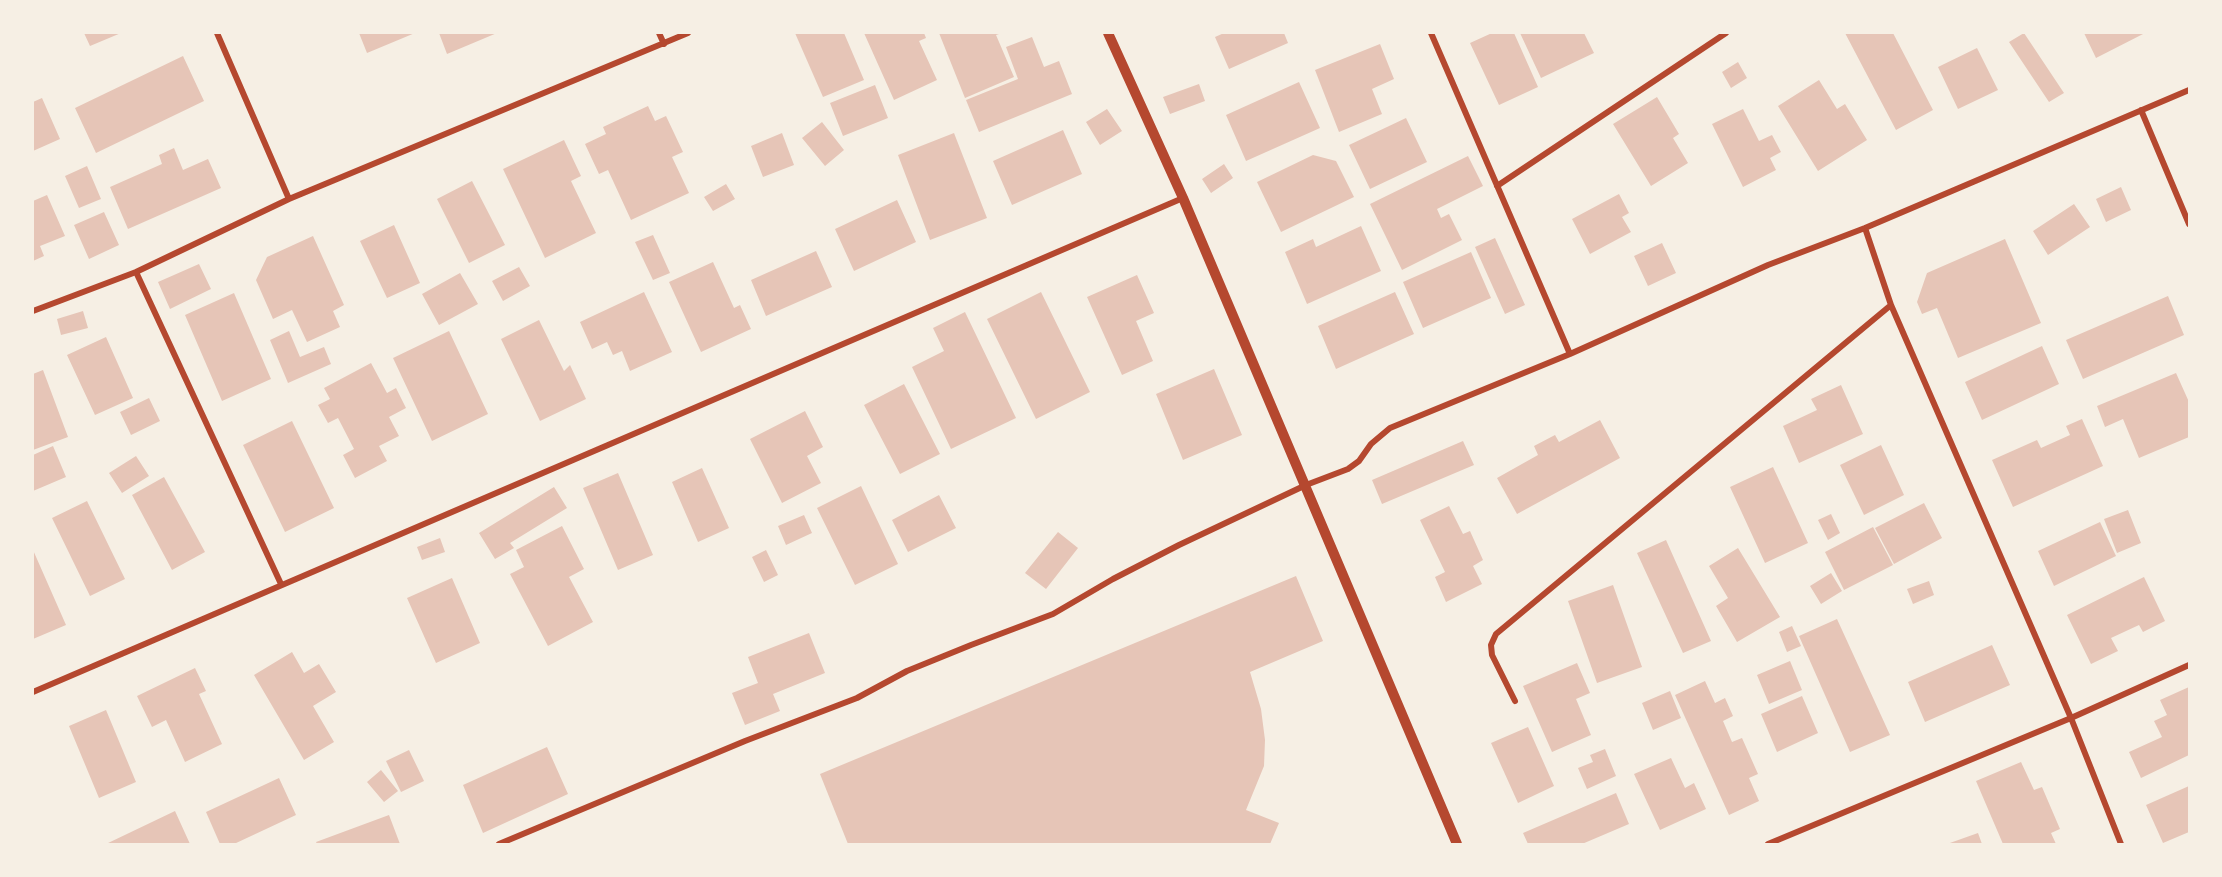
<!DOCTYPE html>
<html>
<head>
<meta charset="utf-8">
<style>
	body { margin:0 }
	#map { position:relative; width:2222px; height:877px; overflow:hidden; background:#f6efe4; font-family:Helvetica,sans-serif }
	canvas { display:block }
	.frame { position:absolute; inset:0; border:34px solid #f6efe4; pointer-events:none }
</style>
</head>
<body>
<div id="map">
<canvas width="2222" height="877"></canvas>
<div class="frame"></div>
</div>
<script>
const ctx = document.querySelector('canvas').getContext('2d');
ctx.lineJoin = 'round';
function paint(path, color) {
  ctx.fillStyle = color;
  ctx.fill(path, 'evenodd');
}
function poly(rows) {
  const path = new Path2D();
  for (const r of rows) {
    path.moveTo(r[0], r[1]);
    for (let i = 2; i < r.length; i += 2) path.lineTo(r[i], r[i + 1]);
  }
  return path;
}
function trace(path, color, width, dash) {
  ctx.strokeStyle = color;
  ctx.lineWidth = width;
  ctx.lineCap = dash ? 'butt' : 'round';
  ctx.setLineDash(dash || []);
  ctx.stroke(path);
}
paint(poly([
	[84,33,121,33,90,46],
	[359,33,415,33,367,53],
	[439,33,497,33,447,54],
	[795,33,844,33,864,80,823,97],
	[864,33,924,33,926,38,919,41,937,80,894,100],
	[939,33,1002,33,996,35,1014,77,965,98],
	[1224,33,1284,33,1288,43,1229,69,1215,37],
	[1492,33,1514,33,1538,87,1499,105,1470,43],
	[1520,33,1584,33,1594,53,1541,78],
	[1845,33,1893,33,1933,110,1896,130],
	[2024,33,2064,93,2049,102,2009,42],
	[2084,33,2145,33,2096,58],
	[1032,37,1044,67,1059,61,1072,94,979,132,966,100,1018,79,1006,47],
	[1380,44,1394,79,1372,89,1382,114,1339,132,1315,70],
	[1977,48,1998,90,1958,109,1938,67],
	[183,56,204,101,96,153,75,108],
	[1738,62,1747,78,1731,88,1722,72],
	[1819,80,1837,109,1845,104,1867,140,1818,171,1778,106],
	[1299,82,1320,128,1246,161,1226,115],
	[1199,84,1205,101,1170,114,1163,97],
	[875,85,888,118,843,136,830,103],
	[1657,97,1679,134,1673,138,1688,163,1651,186,1613,124],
	[42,98,60,139,33,151,33,102],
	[648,106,655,121,666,116,683,152,672,157,689,193,631,220,608,170,599,174,585,144,606,134,603,127],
	[1107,109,1122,131,1100,145,1086,122],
	[1743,109,1759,141,1772,135,1781,152,1770,158,1776,170,1743,187,1712,124],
	[1406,118,1427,162,1370,189,1349,145],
	[822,122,844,150,825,166,802,138],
	[1063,130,1082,174,1012,205,993,161],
	[782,133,794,165,763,177,751,146],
	[954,133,987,218,930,240,898,155],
	[564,140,581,176,571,181,596,233,545,258,503,169],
	[174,148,183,170,208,159,221,188,128,229,110,187,162,164,159,155],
	[1313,155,1336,161,1354,197,1281,232,1257,182],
	[1468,156,1483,186,1437,209,1441,218,1449,214,1462,240,1402,270,1370,204],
	[1224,164,1233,178,1211,193,1202,179],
	[87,166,101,199,79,208,65,176],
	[472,181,505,245,469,263,437,199],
	[726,184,735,199,713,211,704,197],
	[2121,187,2131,210,2106,222,2096,199],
	[1619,194,1629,213,1622,217,1631,232,1590,254,1572,219],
	[47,195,65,236,40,246,44,256,33,261,33,201],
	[897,200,916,242,854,271,835,229],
	[2074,204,2090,227,2048,255,2033,231],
	[104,212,119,245,89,259,74,225],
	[394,225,420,283,387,298,360,241],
	[1361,226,1381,271,1307,304,1285,252,1313,239,1316,247],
	[653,235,670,273,653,280,635,242],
	[313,236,344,305,333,311,340,327,307,342,292,310,273,319,256,280,267,257],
	[1495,238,1525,305,1505,314,1475,247],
	[2005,239,2041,323,1958,358,1937,308,1922,314,1917,302,1927,273],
	[1662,243,1676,273,1648,286,1634,256],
	[816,251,832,287,766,316,751,280],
	[1471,252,1491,298,1423,328,1403,282],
	[713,262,734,308,740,305,751,329,701,352,669,282],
	[199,264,211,289,170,309,158,282],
	[519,267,530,286,503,301,492,281],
	[460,273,478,304,439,325,422,294],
	[1137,275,1154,313,1136,321,1153,361,1122,375,1087,297],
	[644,292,672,352,630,371,622,351,613,355,607,342,592,349,580,322],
	[1041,292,1090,392,1036,419,987,319],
	[1395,292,1414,334,1336,369,1318,326],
	[234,293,271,379,222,401,185,315],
	[2168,296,2184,335,2083,379,2066,340],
	[83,311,88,328,61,335,57,319],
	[965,312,1016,418,951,449,912,367,944,351,933,328],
	[539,320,564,371,570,365,586,399,540,421,501,339],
	[289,331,300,357,324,347,331,364,288,383,270,340],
	[449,331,488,414,432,441,393,358],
	[106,337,133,398,95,415,67,355],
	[2042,346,2059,384,1982,420,1965,382],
	[371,363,387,393,396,388,406,408,389,417,399,436,379,446,387,461,355,478,343,455,354,449,338,418,328,423,318,405,330,399,324,388],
	[1214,369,1242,435,1183,460,1156,394],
	[43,370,68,437,33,450,33,374],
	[2176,373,2189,402,2189,437,2139,458,2123,419,2105,427,2097,406],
	[904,384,940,454,900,474,864,405],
	[1841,385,1863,434,1799,463,1783,426,1817,410,1811,399],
	[149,398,160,421,131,435,120,412],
	[805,411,823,447,807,456,821,483,782,503,750,439],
	[2082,419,2103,466,2013,507,1992,460,2037,440,2041,448,2070,435,2066,426],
	[1600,420,1620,458,1517,514,1497,478,1538,455,1534,446,1555,435,1559,442],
	[292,421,334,508,285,532,243,445],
	[1463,441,1474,465,1382,504,1372,480],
	[1881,445,1904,495,1864,515,1840,465],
	[53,446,66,477,33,491,33,455],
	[136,456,149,476,122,493,109,473],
	[1773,467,1808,543,1765,563,1730,487],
	[702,468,729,528,698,542,672,482],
	[618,473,653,555,618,570,583,488],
	[164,477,205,552,172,570,132,495],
	[861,486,898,564,855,585,817,508],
	[554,487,567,508,510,543,514,548,495,559,479,533],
	[939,495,956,528,908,552,892,520],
	[87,501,125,579,90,596,52,518],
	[1924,503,1942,538,1894,564,1875,528],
	[1449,506,1463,534,1470,531,1483,560,1473,566,1482,584,1446,602,1435,577,1445,572,1420,520],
	[2128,510,2141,543,2117,553,2104,519],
	[1831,514,1840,533,1828,540,1818,520],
	[804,515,812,533,786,545,778,526],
	[2100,522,2116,556,2054,586,2038,551],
	[562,526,584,569,569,577,593,622,548,646,510,574,524,567,516,550],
	[1873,527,1893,565,1844,590,1825,552],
	[1058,532,1078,548,1046,589,1025,573],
	[440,538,445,552,422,560,417,547],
	[1666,540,1711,641,1683,653,1637,553],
	[1738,548,1780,617,1737,642,1716,606,1728,598,1709,566],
	[33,550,66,625,33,639],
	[766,550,778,575,764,582,752,557],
	[1831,573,1842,591,1821,604,1810,586],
	[1296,576,1323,641,1250,672,1261,709,1265,740,1264,766,1246,810,1279,823,1270,844,848,844,820,774],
	[2144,577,2165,621,2143,632,2139,625,2111,638,2118,651,2091,664,2067,615],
	[452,578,480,643,436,663,407,598],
	[1929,581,1934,595,1913,604,1907,589],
	[1613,585,1642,667,1597,683,1568,601],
	[1837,619,1890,735,1850,752,1799,636],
	[1792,626,1801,646,1787,652,1779,632],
	[809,633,825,673,773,694,780,711,745,725,732,693,758,683,748,657],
	[1992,645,2010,685,1925,722,1908,682],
	[292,652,304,673,319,664,336,692,313,706,334,742,304,760,254,675],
	[1790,661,1802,690,1769,704,1757,675],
	[1577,663,1590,693,1576,699,1591,735,1552,752,1523,686],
	[195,668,206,691,199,694,222,744,185,762,166,720,152,727,137,696],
	[1705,681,1715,703,1725,698,1733,716,1723,721,1732,742,1742,738,1758,774,1749,778,1759,801,1729,815,1675,695],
	[2189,687,2189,755,2141,778,2129,752,2162,737,2154,721,2167,715,2160,700],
	[1670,691,1681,718,1653,730,1642,703],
	[1802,696,1818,733,1777,752,1761,714],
	[106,710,136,782,99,798,69,726],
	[1528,727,1554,786,1518,803,1491,743],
	[547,747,568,794,483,833,463,785],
	[1605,749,1616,776,1587,789,1578,768,1593,762,1590,755],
	[409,750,424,781,401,792,386,761],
	[1671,758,1685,788,1694,783,1706,809,1660,830,1634,774],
	[2021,762,2034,790,2042,787,2060,829,2051,833,2056,844,2003,844,1976,781],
	[381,770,398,791,384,802,367,782],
	[279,778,296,815,234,844,220,844,206,812],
	[2189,786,2189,832,2163,843,2146,805],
	[1616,793,1629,824,1582,844,1528,844,1523,833],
	[175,811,190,844,106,844],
	[389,815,400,844,317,844,316,842],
	[1978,833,1982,844,1947,844]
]), '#e6c5b7');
trace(poly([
	[217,33,289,199],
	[659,33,664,44],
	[1431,33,1570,354],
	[2141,110,2189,224],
	[1497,186,1726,33],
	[1865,228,1891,305,2071,718,2121,844],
	[136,272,281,584],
	[33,311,136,272,289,199,688,33],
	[33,692,1183,198],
	[1515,701,1492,655,1491,645,1496,634,1891,305],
	[499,844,745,741,857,698,907,671,971,645,1053,614,1113,579,1179,545,1306,485,1348,469,1359,461,1371,444,1390,428,1570,354,1768,265,1865,228,2189,90],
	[1768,844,2071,718,2189,665]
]), '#b5482f', 6);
trace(poly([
	[1108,33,1183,198,1457,844]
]), '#b5482f', 10);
</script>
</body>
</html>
